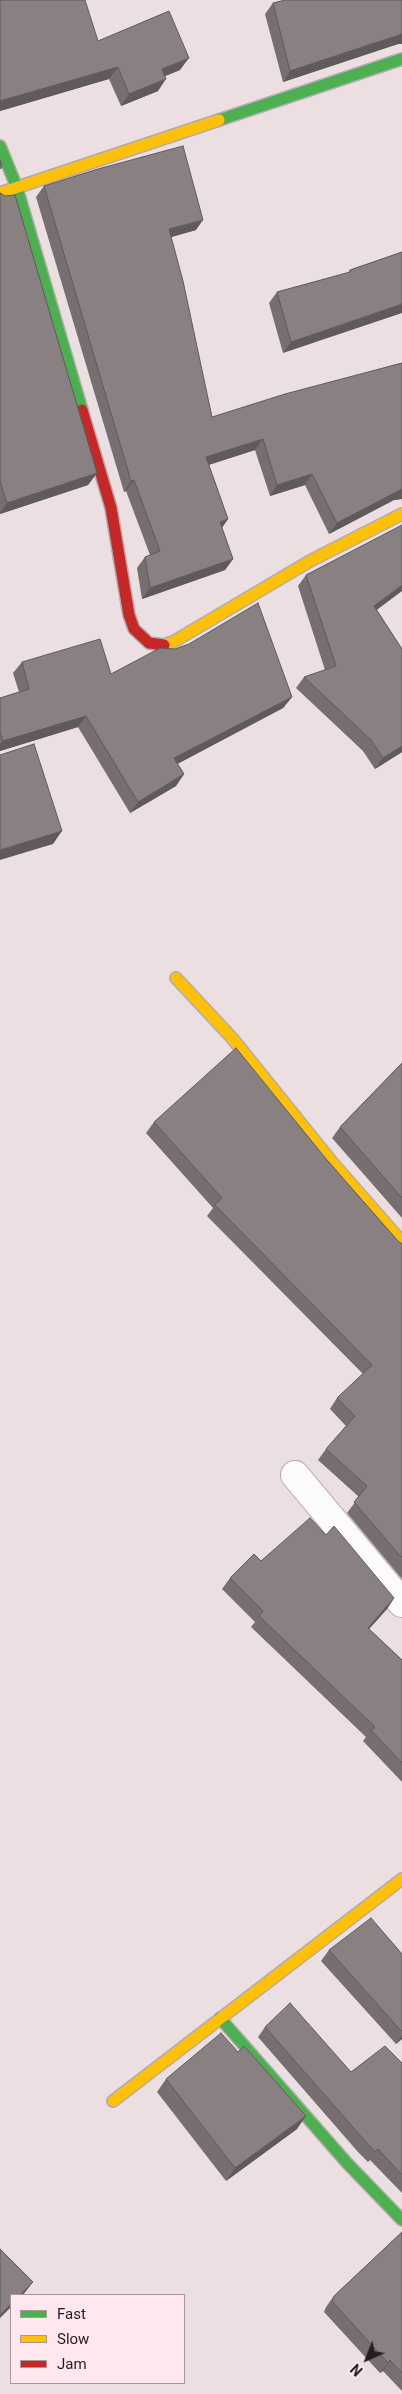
<!DOCTYPE html>
<html>
<head>
<meta charset="utf-8">
<style>
	body { margin:0 }
	#map { position:relative; width:402px; height:2394px; overflow:hidden; background:#ebdfe2; font-family:Roboto,sans-serif }
	canvas { display:block }
	.legend { position:absolute; left:10px; top:2294px; width:175px; height:90px; box-sizing:border-box; background:#fee7ed; border:1px solid #a7969a; margin:0; padding:6px 9px; list-style:none; font-size:15px; color:#241c1e }
	.legend li { display:flex; align-items:center; gap:10px; height:25px }
	.legend b { width:25px; border:1px solid #a7969a }
	.north { position:absolute; left:342px; top:2334px; width:50px; height:50px; -webkit-text-stroke:4px #fee7ed; paint-order:stroke; rotate:224deg; font-size:14px; font-weight:700; line-height:20px; text-align:center; color:#241c1e }
	.north::after { content:''; display:block; margin:auto; width:18px; height:22px; background:#241c1e; clip-path:polygon(50% 0,100% 100%,50% 72%,0 100%) }
</style>
</head>
<body>
<div id="map">
<canvas width="402" height="2394"></canvas>
<ul class="legend">
<li><b style="height:6px;background:#4caf50"></b>Fast</li>
<li><b style="height:6px;background:#ffc107"></b>Slow</li>
<li><b style="height:6px;background:#c62828"></b>Jam</li>
</ul>
<div class="north">N</div>
</div>
<script>
const ctx = document.querySelector('canvas').getContext('2d');
ctx.lineJoin = 'round';
function poly(rows) {
  const path = new Path2D();
  for (const r of rows) {
    path.moveTo(r[0], r[1]);
    for (let i = 2; i < r.length; i += 2) path.lineTo(r[i], r[i + 1]);
  }
  return path;
}
function trace(path, color, width, dash) {
  ctx.strokeStyle = color;
  ctx.lineWidth = width;
  ctx.lineCap = dash ? 'butt' : 'round';
  ctx.setLineDash(dash || []);
  ctx.stroke(path);
}
function paint(path, color) {
  ctx.fillStyle = color;
  ctx.fill(path, 'evenodd');
}
const street = poly([
	[295,1475,402,1603]
]);
const fast = poly([
	[219,120,402,59],
	[0,146,17,188,82,410],
	[220,2018,347,2163,402,2220]
]);
const slow = poly([
	[0,193,219,120],
	[164,645,173,642,310,561,402,514],
	[176,978,232,1038,331,1161,402,1242],
	[113,2101,402,1879]
]);
const jam = poly([
	[82,410,111,508,129,615,134,629,149,643,164,645]
]);
trace(street, '#b3abad', 30);
trace(fast, '#b3abad', 14);
trace(slow, '#b3abad', 14);
trace(jam, '#b3abad', 14);
trace(street, '#fcfafb', 28);
trace(fast, '#4caf50', 11);
trace(slow, '#ffc107', 11);
trace(jam, '#c62828', 11);
paint(poly([
	[0,0,98,41,180,70,165,76,158,91,121,106,109,79,0,111],
	[273,3,398,44,283,82,265,14],
	[44,186,196,230,171,237,212,417,402,363,402,499,394,500,329,534,305,485,270,496,255,450,209,465,228,519,222,528,233,559,225,570,142,599,137,568,145,557,150,555,126,491,124,492,36,197],
	[0,193,97,473,88,485,0,514],
	[402,252,283,353,269,303,277,292,348,273,350,270],
	[390,532,377,610,402,649,402,752,375,769,363,751,296,688,304,677,325,670,298,586,306,575],
	[22,662,111,674,292,697,283,708,177,764,184,774,176,786,130,813,78,727,0,751,0,698,19,692,13,673],
	[402,1063,402,1218,332,1138,340,1127],
	[154,1122,327,1160,398,1241,402,1244,402,1579,347,1513,359,1497,318,1460,326,1449,346,1426,330,1409,337,1398,363,1374,207,1216,213,1208,146,1133],
	[326,1535,394,1598,387,1609,369,1629,402,1660,402,1782,363,1741,366,1737,251,1627,255,1622,222,1589,230,1578,261,1561],
	[329,1950,402,1954,402,2039,396,2044,321,1961],
	[265,2027,351,2072,402,2063,402,2193,370,2160,368,2162,358,2152,258,2037],
	[238,2052,297,2129,226,2181,157,2092,166,2079],
	[402,2232,402,2391,383,2371,380,2373,324,2312,326,2307,334,2296]
]), '#766e70');
paint(poly([
	[402,34,402,44,398,44,283,82,290,71],
	[189,58,180,70,153,81,162,69],
	[118,67,109,79,0,111,0,101],
	[166,79,158,91,121,106,129,94],
	[203,220,196,230,161,240,169,229],
	[402,304,402,313,283,353,291,342],
	[263,439,255,450,198,468,206,457],
	[97,473,88,485,0,514,0,513,7,503],
	[312,474,305,485,270,496,277,485],
	[134,480,126,491,124,492,131,481],
	[402,489,402,499,394,500,329,534,337,523],
	[228,519,220,530,220,522],
	[233,559,225,570,142,599,150,588],
	[402,585,402,591,366,618,374,606],
	[292,697,283,708,166,770,174,758],
	[86,716,78,727,0,751,0,744,3,741],
	[402,746,402,752,375,769,383,758],
	[184,774,176,786,130,813,138,802],
	[62,831,53,844,0,860,0,850],
	[394,1598,387,1609,360,1639,368,1628],
	[402,2035,402,2039,396,2044],
	[306,2116,297,2129,226,2181,235,2168],
	[33,2282,23,2295,20,2295],
	[11,2304,11,2307,0,2318,0,2315],
	[390,2360,383,2371,380,2373,388,2363]
]), '#605a5b');
const building = poly([
	[0,0,85,0,98,41,169,11,189,58,162,69,166,79,129,94,118,67,0,101,0,0],
	[285,0,402,0,402,34,290,71,273,3,285,0],
	[183,146,203,220,169,229,183,281,212,417,285,394,402,363,402,489,337,523,312,474,277,485,263,439,206,457,228,519,220,522,233,559,150,588,145,557,160,551,134,480,131,481,44,186,98,169,183,146],
	[0,160,2,167,0,169,0,160],
	[0,193,5,196,15,195,97,473,7,503,0,481,0,193],
	[402,252,402,304,291,342,277,292,350,272,350,270,402,252],
	[402,525,402,585,374,606,402,649,402,746,383,758,371,740,304,677,336,666,306,575,402,525],
	[258,603,292,697,174,758,184,774,138,802,86,716,3,741,0,732,0,698,29,689,22,662,100,639,111,674,160,648,175,649,189,644,258,603],
	[34,744,62,831,0,850,0,755,34,744],
	[236,1048,327,1160,398,1241,402,1244,402,1558,354,1502,367,1486,326,1449,355,1416,337,1398,372,1365,215,1205,222,1198,154,1122,236,1048],
	[402,1063,402,1198,340,1127,402,1063],
	[310,1518,326,1535,334,1526,394,1598,368,1628,402,1660,402,1763,371,1730,375,1727,259,1616,263,1611,230,1578,254,1554,261,1561,310,1518],
	[371,1918,402,1954,402,2032,329,1950,371,1918],
	[290,2003,351,2072,385,2046,402,2063,402,2175,378,2149,375,2152,366,2142,265,2027,290,2003],
	[221,2033,238,2052,244,2046,306,2116,235,2168,166,2079,221,2033],
	[402,2232,402,2373,390,2360,388,2363,332,2301,334,2296,402,2232],
	[0,2249,33,2282,20,2295,11,2295,11,2304,0,2315,0,2249]
]);
paint(building, '#898082');
trace(building, '#605a5b', 1);
</script>
</body>
</html>
